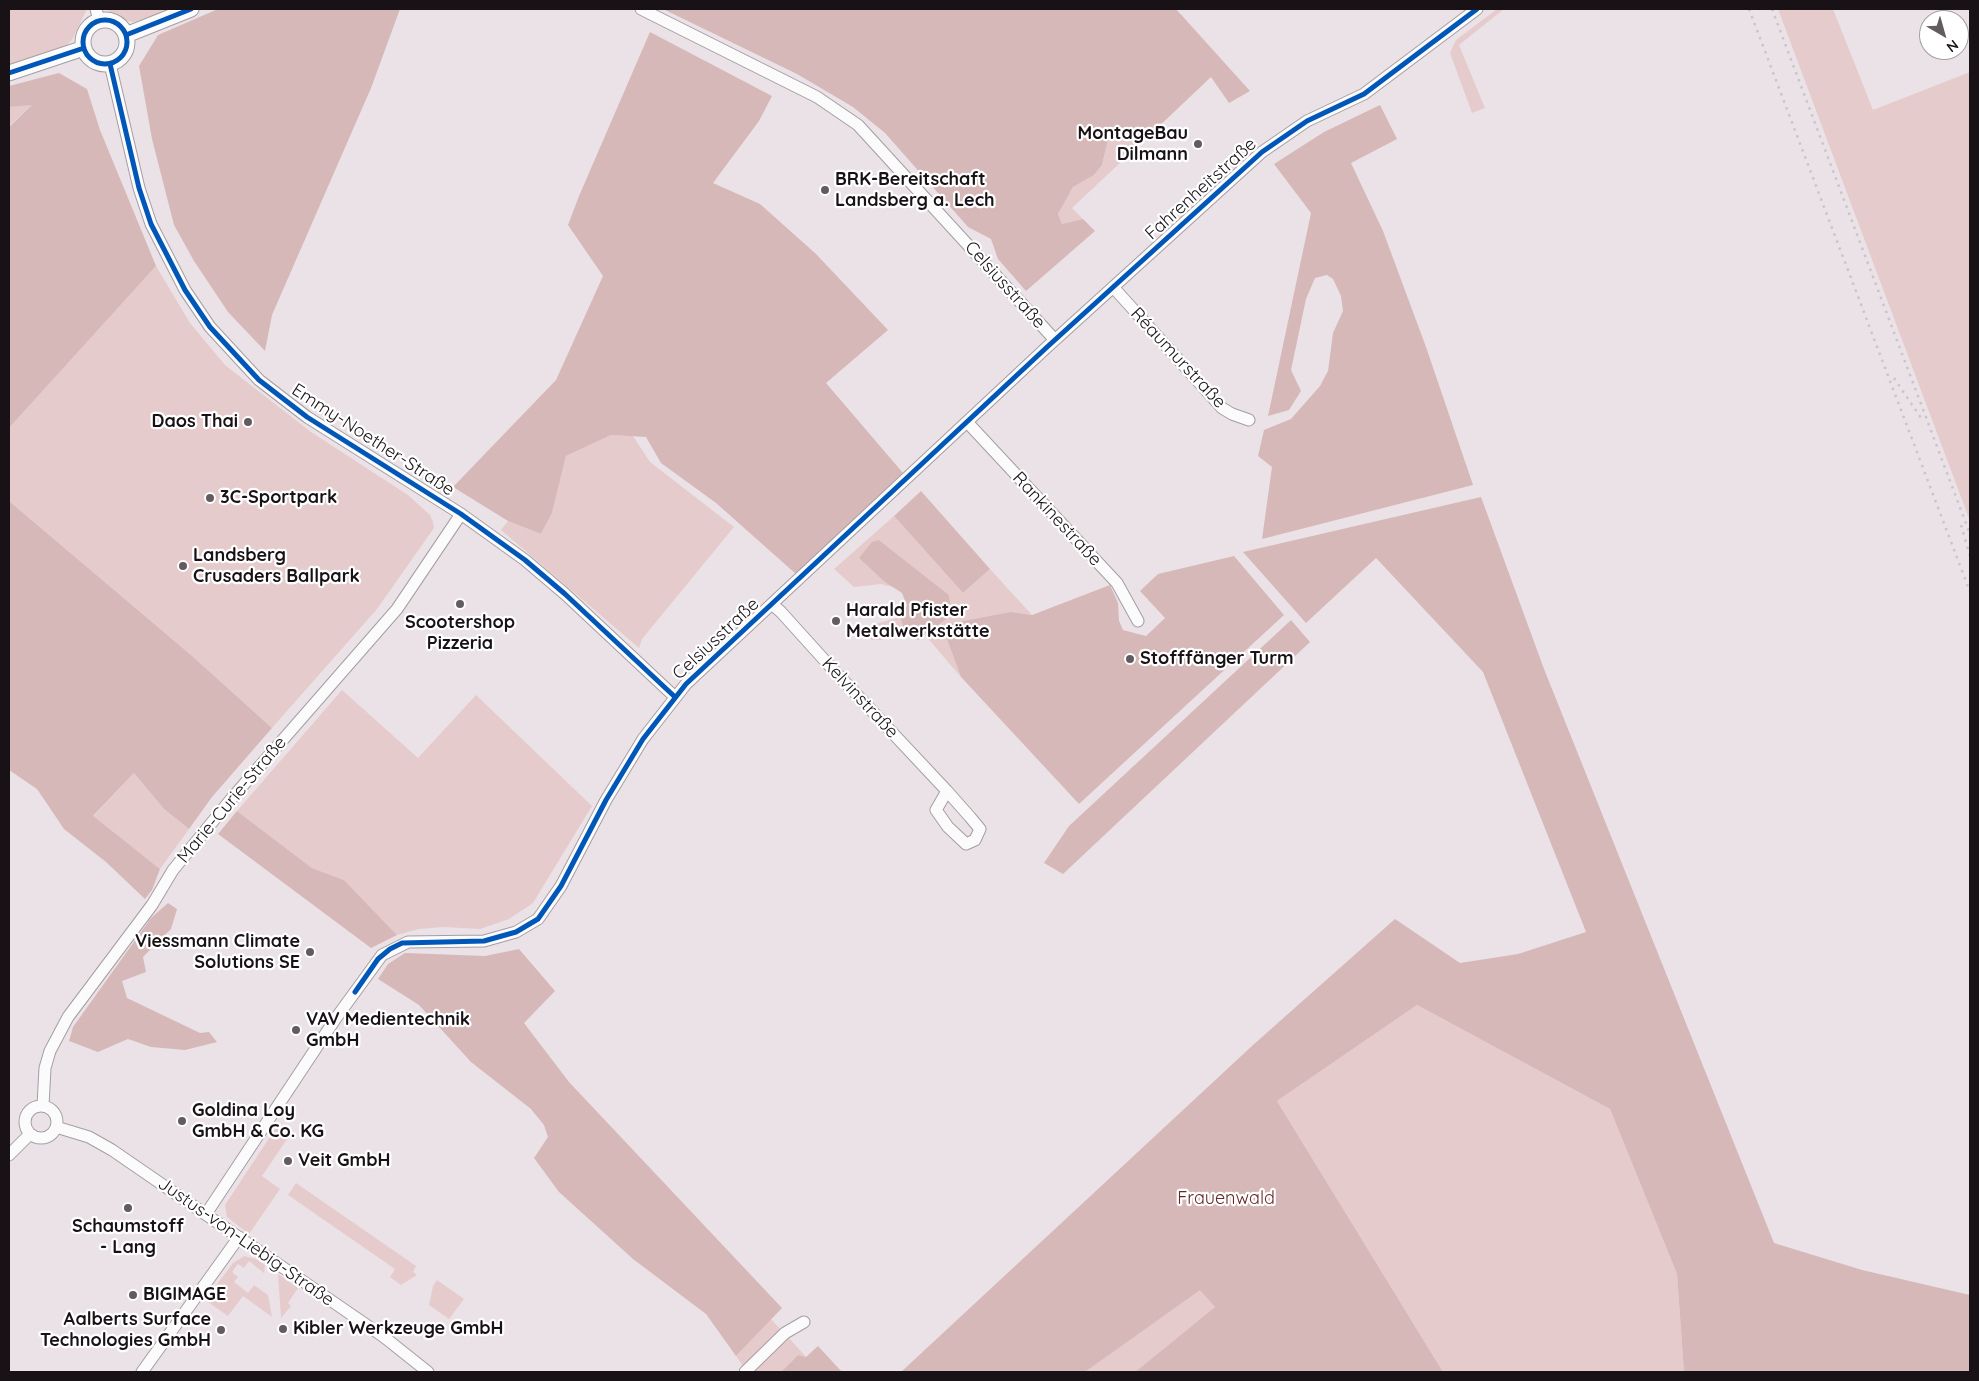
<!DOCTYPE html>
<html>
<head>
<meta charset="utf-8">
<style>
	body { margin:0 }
	#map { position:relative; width:1979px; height:1381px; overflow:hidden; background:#eae2e7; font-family:Quicksand,sans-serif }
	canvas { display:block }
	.frame { position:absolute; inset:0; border:10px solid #181216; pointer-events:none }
	.north { position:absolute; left:1919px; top:10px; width:50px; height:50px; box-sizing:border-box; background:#fff; border:1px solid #a3a0a2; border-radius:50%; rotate:142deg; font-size:14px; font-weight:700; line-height:20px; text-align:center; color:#181216 }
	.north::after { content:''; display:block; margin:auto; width:18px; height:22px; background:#625b5f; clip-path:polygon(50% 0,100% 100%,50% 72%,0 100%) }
</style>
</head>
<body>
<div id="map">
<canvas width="1979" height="1381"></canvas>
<div class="frame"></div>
<div class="north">N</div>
</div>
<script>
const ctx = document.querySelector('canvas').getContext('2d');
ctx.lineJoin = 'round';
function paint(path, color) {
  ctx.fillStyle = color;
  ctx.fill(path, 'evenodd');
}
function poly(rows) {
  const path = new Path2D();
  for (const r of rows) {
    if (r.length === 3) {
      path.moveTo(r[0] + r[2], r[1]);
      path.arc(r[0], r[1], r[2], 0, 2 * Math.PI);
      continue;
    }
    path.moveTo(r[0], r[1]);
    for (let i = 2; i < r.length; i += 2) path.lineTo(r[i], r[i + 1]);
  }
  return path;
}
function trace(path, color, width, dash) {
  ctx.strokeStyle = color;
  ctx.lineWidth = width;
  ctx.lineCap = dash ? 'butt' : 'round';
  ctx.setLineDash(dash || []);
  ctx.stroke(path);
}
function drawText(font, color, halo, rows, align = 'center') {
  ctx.font = font + ' Quicksand,sans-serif';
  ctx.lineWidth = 4.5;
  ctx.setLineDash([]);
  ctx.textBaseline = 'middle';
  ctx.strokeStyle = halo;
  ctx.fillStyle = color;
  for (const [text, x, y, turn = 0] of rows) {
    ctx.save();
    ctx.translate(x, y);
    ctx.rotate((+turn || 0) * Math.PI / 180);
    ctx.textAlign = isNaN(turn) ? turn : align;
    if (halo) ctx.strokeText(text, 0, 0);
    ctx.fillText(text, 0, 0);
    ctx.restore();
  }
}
paint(poly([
	[9,9,87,9,72,40,61,50,9,65],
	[105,9,172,9,134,22,127,21],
	[1497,9,1504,9,1459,45,1485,108,1472,113,1450,53,1456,40],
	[1778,9,1833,9,1873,110,1970,72,1970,521],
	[33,104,10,125,9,127,9,107],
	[1155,130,1072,208,1083,219,1062,224,1058,214,1073,187,1094,175,1102,165,1110,131,1121,134],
	[156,266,190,323,225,365,311,432,408,495,430,515,433,522,434,528,377,609,272,728,191,655,9,501,9,428],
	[611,435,633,436,650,462,734,527,642,639,639,648,501,530,508,521,541,534,552,513,566,456],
	[894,516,963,593,990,569,1032,615,1011,612,946,637,961,677,925,635,952,615,949,595,879,540,859,558,893,587,881,584,854,587,834,569],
	[900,617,905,632,882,640,871,640,868,626],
	[342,690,418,758,476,695,592,806,533,903,509,919,480,929,443,927,419,929,397,935,344,880,312,868,237,811],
	[134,773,164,809,189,829,160,869,93,817],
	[1417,1005,1610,1109,1677,1274,1684,1372,1443,1372,1277,1101],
	[279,1123,292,1132,262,1176,280,1189,249,1234,227,1217,225,1205],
	[296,1183,416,1266,413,1272,417,1275,401,1285,390,1277,395,1269,288,1195],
	[244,1256,256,1259,265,1265,264,1273,249,1261,244,1268,238,1264,232,1272,238,1277,234,1282,248,1293,254,1285,268,1295,272,1317,243,1296,228,1316,205,1300,233,1263],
	[278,1274,298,1288,288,1303,291,1306,281,1318],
	[437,1280,464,1299,449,1319,429,1305,433,1286],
	[1200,1289,1215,1307,1135,1372,1085,1372],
	[771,1319,782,1331,743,1366,736,1356],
	[789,1338,806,1357,798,1355,781,1372,754,1372]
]), '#e6cbcc');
paint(poly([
	[218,9,400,9,371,88,272,315,265,351,228,312,194,261,174,225,152,139,139,66,158,35],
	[663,9,1176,9,1250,91,1229,103,1211,77,1155,130,1121,134,1110,131,1102,165,1094,175,1073,187,1058,214,1062,224,1083,219,1095,231,1026,291,998,259,991,239,968,227,885,133,853,107,797,74],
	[650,32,772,96,759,121,713,183,760,204,816,254,888,330,826,383,903,473,796,574,716,503,661,463,646,437,611,435,566,456,552,513,541,534,508,521,453,487,556,380,603,276,568,225,579,196],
	[59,73,87,89,100,130,156,266,9,428,9,127,32,105,9,107,9,86],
	[1380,105,1397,139,1351,163,1383,231,1426,347,1473,485,1262,539,1272,467,1258,456,1264,430,1291,419,1320,386,1328,371,1333,333,1343,311,1341,296,1333,279,1327,275,1315,278,1306,299,1291,370,1301,391,1289,410,1268,416,1311,213,1274,164,1324,132],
	[921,491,990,569,963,593,894,516],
	[1481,497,1544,669,1774,1243,1862,1270,1970,1295,1970,1372,1684,1372,1677,1274,1610,1109,1417,1005,1277,1101,1443,1372,1135,1372,1215,1307,1200,1290,1085,1372,901,1372,1253,1045,1395,919,1460,963,1518,954,1586,932,1483,672,1376,558,1306,623,1243,552],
	[9,501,191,655,272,728,212,797,189,829,164,809,134,773,93,816,160,869,152,890,145,899,106,862,64,829,37,789,9,770],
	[879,540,949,595,952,615,918,640,905,632,900,617,907,606,902,593,885,582,859,558,872,542],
	[1234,556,1284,615,1079,804,961,677,946,637,953,623,1011,612,1032,615,1110,585,1118,603,1119,621,1123,630,1146,636,1165,618,1140,591,1158,574],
	[1291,620,1310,642,1063,874,1044,863,1069,826],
	[237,811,312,868,344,880,397,935,371,948,218,834],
	[168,903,177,909,171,929,143,957,146,972,122,981,127,998,200,1033,209,1032,217,1042,185,1050,151,1047,128,1039,98,1052,69,1041,73,1027,151,918],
	[519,949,555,991,524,1023,569,1082,782,1308,736,1356,706,1314,633,1259,559,1192,534,1158,548,1137,544,1125,531,1109,471,1062,419,1005,378,979,388,964,405,953,485,956],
	[818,1346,842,1372,781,1372,798,1355,806,1357]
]), '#d7b8b8');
const street = poly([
	[96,9,99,20],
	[641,9,817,97,858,125,1055,340],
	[110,64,139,188,151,224,185,290,210,327,259,380,307,417,461,514,525,560,565,594,675,697],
	[1113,287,1222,408,1232,414,1249,420],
	[967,422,1117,583,1138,621],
	[773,605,781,612,827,663,947,791,970,817,980,829,975,840,966,844,948,827,936,810,947,791],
	[43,1106,45,1068,50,1051,68,1017,152,905,173,870,232,798,397,609,461,514],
	[41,1122,16],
	[56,1127,89,1137,112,1150,384,1337,428,1372],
	[9,1155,30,1134],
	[206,1214,336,1018,382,955,408,942,484,941,516,932,538,919,561,886,606,800,643,739,686,684,1046,348,1262,152,1307,121,1364,94,1477,9],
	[142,1372,239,1237],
	[745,1372,785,1333,804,1322]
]);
const secondary = poly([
	[105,42,22],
	[126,35,191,9],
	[9,73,84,48]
]);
trace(street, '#a49ea2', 13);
trace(secondary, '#a49ea2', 17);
trace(street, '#fcfbfb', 11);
trace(secondary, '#fcfbfb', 15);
trace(poly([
	[1749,9,1970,592],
	[1772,9,1970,534],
	[1894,378,1923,421],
	[1961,525,1970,556]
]), '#c9c6c8', 2.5, [2.5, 5]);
trace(poly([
	[105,42,22],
	[126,35,191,9],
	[110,64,139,188,151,224,185,290,210,327,259,380,307,417,461,514,525,560,565,594,675,697],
	[9,73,84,48],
	[355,992,378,959,390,949,402,943,484,941,516,932,538,919,561,886,606,800,643,739,686,684,1046,348,1262,152,1307,121,1364,94,1477,9]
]), '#0057b8', 5);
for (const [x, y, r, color] of [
	[1198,144,5,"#625b5f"],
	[825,190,5,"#625b5f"],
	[248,422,5,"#625b5f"],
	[210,498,5,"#625b5f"],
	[183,566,5,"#625b5f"],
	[460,604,5,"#625b5f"],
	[836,621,5,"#625b5f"],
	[1130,659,5,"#625b5f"],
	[310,952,5,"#625b5f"],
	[296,1030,5,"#625b5f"],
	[182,1121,5,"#625b5f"],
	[288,1161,5,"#625b5f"],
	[128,1208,5,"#625b5f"],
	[133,1295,5,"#625b5f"],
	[283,1329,5,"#625b5f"],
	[221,1330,5,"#625b5f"]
]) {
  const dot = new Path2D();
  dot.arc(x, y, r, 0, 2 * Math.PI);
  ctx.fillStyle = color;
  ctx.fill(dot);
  trace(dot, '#fff', 2);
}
drawText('bold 18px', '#181216', '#fff', [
	["MontageBau",1188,134,"right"],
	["Dilmann",1188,155,"right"],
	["BRK-Bereitschaft",835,180],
	["Landsberg a. Lech",835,201],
	["Daos Thai",238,422,"right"],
	["3C-Sportpark",220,498],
	["Landsberg",193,556],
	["Crusaders Ballpark",193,577],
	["Harald Pfister",846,611],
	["Metalwerkstätte",846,632],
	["Scootershop",460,623,"center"],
	["Pizzeria",460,644,"center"],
	["Stofffänger Turm",1140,659],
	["Viessmann Climate",300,942,"right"],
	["Solutions SE",300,963,"right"],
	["VAV Medientechnik",306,1020],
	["GmbH",306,1041],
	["Goldina Loy",192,1111],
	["GmbH & Co. KG",192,1132],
	["Veit GmbH",298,1161],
	["Schaumstoff",128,1227,"center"],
	["- Lang",128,1248,"center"],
	["BIGIMAGE",143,1295],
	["Aalberts Surface",211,1320,"right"],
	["Technologies GmbH",211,1341,"right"],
	["Kibler Werkzeuge GmbH",293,1329]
], 'left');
drawText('18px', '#181216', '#fff', [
	["Fahrenheitstraße",1201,189,-42],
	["Celsiusstraße",1005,285,48],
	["Réaumurstraße",1178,358,47],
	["Emmy-Noether-Straße",373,440,33],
	["Rankinestraße",1057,519,47],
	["Celsiusstraße",716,639,-43],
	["Kelvinstraße",860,698,47],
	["Marie-Curie-Straße",232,800,-50],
	["Justus-von-Liebig-Straße",246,1242,35]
]);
drawText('18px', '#672828', '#fff', [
	["Frauenwald",1226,1199]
]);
</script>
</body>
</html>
